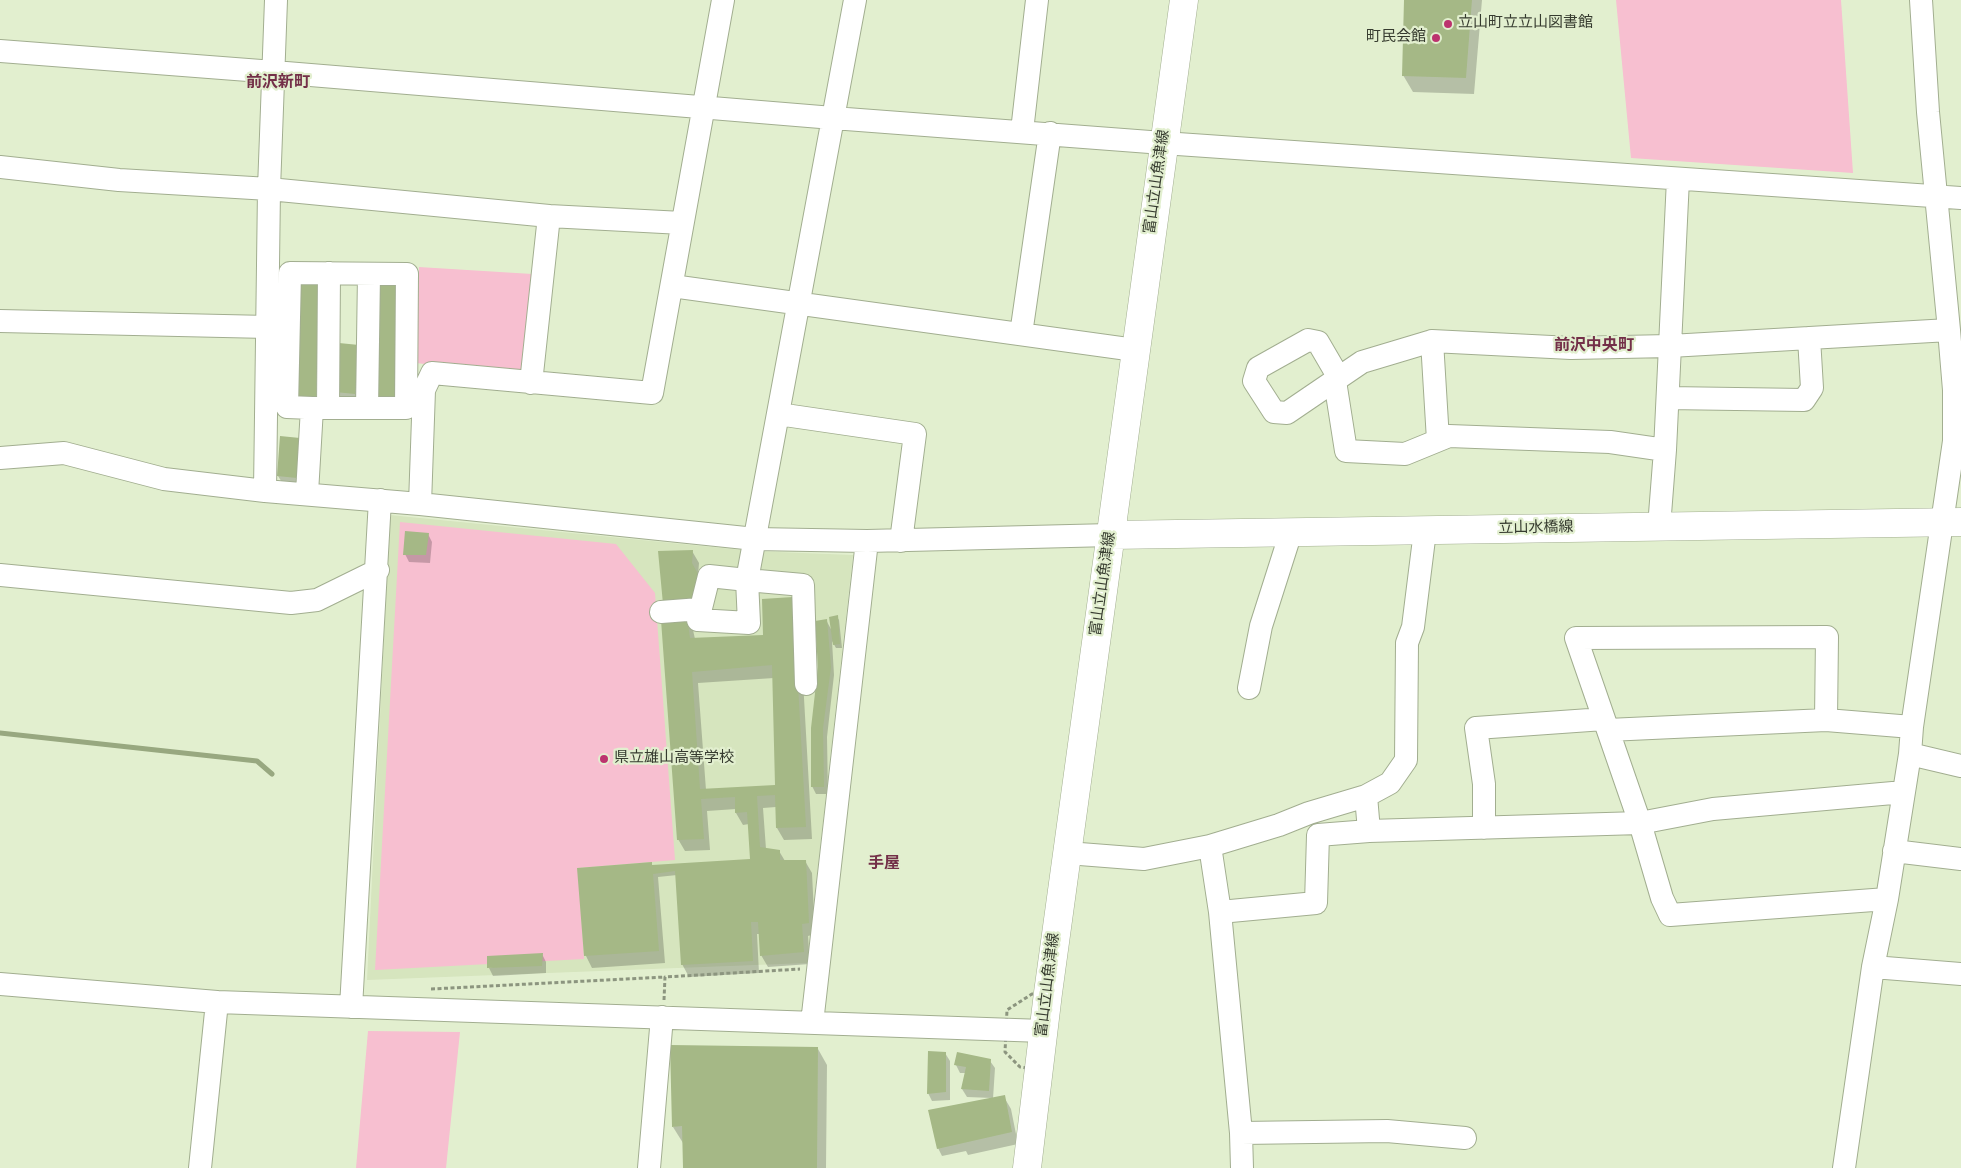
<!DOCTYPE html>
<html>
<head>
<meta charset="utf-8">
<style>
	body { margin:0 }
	canvas { display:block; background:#e2efcf }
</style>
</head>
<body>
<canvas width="1961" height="1168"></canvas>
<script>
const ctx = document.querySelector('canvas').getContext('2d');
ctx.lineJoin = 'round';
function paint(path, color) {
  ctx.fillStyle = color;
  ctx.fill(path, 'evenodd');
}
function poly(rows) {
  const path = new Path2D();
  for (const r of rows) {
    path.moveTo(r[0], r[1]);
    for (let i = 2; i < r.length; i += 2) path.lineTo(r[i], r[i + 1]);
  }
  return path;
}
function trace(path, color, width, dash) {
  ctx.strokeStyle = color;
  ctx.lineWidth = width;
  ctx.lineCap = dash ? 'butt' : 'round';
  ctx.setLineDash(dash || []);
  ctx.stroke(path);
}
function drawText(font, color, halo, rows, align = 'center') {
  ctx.font = font + ' Overpass,"Noto Sans JP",sans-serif';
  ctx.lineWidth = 4.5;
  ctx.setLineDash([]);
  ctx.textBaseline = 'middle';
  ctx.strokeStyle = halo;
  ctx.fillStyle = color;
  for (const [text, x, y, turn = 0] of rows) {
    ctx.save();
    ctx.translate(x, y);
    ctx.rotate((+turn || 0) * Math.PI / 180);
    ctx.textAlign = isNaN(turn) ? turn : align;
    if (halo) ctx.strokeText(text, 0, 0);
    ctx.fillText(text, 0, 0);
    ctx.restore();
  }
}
paint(poly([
	[390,515,752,551,853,555,807,963,367,980]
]), '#d6e5be');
paint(poly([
	[1616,0,1841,0,1853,173,1631,158],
	[419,267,532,274,521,375,416,363],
	[400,522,616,544,655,593,675,860,578,868,584,959,375,970],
	[368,1031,460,1032,446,1168,356,1168]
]), '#f7bfd0');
paint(poly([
	[1405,0,1482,0,1474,94,1413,92,1403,75],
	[363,354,359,401,341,400,336,392],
	[281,438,301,485,283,484,278,476],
	[428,534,432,542,430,563,409,562,405,554],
	[692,551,699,563,698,576,665,603],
	[799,610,812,839,784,840,777,828,776,807,763,808,766,849,779,851,785,861,805,861,812,873,815,934,808,936,810,964,768,967,761,955,760,934,757,934,759,973,689,977,682,964,677,875,658,877,665,963,592,968,586,956,579,869,651,863,653,866,751,861,749,824,743,825,736,813,736,809,707,811,710,850,685,851,678,839,687,618,693,630,695,639,765,636],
	[774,678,776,786,706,790,698,683],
	[837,617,839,620,842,648,836,648,832,641,834,675,827,737,828,794,816,794,812,786,826,620,832,631],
	[542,954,546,962,546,973,493,976,489,968],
	[818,1049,827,1065,826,1168,684,1168,683,1143,673,1127],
	[945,1053,950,1061,950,1100,932,1101,928,1093],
	[990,1061,995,1068,993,1099,1004,1097,1011,1109,1018,1144,968,1155,966,1151,942,1156,938,1148,992,1098,967,1097,962,1089,966,1073,960,1073,956,1065]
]), '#0003');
trace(poly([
	[0,733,257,761,272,774]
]), '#98a880', 5);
paint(poly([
	[1404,0,1472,0,1466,78,1402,76],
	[298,279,320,280,316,398,294,398],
	[379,281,400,281,398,397,376,397],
	[339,343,359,345,355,394,335,392],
	[280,436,300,438,297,478,277,476],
	[405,531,429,533,426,555,403,555],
	[693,550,692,563,702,581,691,603,663,604,658,551],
	[793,597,806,827,776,828,775,795,757,796,760,847,780,850,780,860,806,860,809,923,802,924,804,952,760,956,758,922,751,922,753,961,681,965,675,871,653,874,659,951,584,956,577,868,652,862,652,865,750,859,747,812,735,813,735,797,701,799,704,839,677,840,661,620,687,617,690,638,763,635,762,599],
	[772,665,775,785,700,789,692,672],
	[838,615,840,644,833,645,829,617],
	[827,619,831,667,823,728,824,787,811,787,811,728,818,667,815,621],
	[543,953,542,966,487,968,487,956],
	[670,1045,818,1047,817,1168,683,1168,682,1126,672,1127],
	[928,1051,946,1052,946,1092,927,1094],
	[957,1052,991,1059,989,1091,961,1089,966,1067,954,1065],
	[1005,1095,1012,1132,937,1149,928,1110]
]), '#a5b886');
const minor = poly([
	[0,51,274,72,833,118,1163,143,1961,198],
	[1022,131,1037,0],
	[0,167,119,180,269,189,549,216,682,223],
	[672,286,1135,350],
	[0,321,268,327],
	[1021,334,1050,133],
	[1432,341,1438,440],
	[1339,378,1318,342,1308,340,1258,368,1254,381,1274,412,1287,413,1362,362,1432,341,1571,348,1670,346,1949,330],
	[1335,381,1346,451,1405,454,1449,436,1610,442,1665,450],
	[531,383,549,216],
	[1668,398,1804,400,1812,388,1809,338],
	[328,408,329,273],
	[367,408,369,274],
	[778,414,915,434,901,541],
	[0,458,64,453,164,479,265,491,420,504,755,539,867,541,1111,535],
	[265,491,269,189,276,0],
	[307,493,312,408,287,407,290,273,407,274,406,408,312,408],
	[420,504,424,390,432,373,652,393,723,0],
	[1659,527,1665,450,1678,179],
	[0,575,291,603,317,600,378,570],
	[661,612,700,609],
	[806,684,803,585,747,580,709,576,698,620,749,623,747,580,855,0],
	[1249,688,1261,626,1291,532],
	[1608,730,1826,720],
	[1910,754,1961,766],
	[1484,828,1484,784,1476,728,1604,719],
	[1369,831,1366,796,1390,783,1406,760,1407,643,1413,627,1425,531],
	[1210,846,1279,825,1309,813,1366,796],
	[1894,851,1961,859],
	[1067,853,1144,859,1210,846,1220,912,1241,1133,1242,1168],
	[1887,899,1670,915,1662,898,1640,823,1576,638,1827,637,1826,720,1912,727],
	[1220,912,1316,903,1318,835,1369,831,1640,823,1713,809,1904,792],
	[1873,967,1961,974],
	[0,984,217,1002,1043,1031],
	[351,1007,380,500],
	[812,1023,867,541],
	[1241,1133,1387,1131,1465,1138],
	[200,1168,217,1002],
	[649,1168,662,1017],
	[1844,1168,1873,967,1887,899,1910,754,1912,727,1954,441,1954,390,1949,330,1928,112,1921,0]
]);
const major = poly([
	[1111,535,1961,522],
	[1027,1168,1048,993,1184,0]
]);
trace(minor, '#a2ae90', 24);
trace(major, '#a2ae90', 29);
trace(poly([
	[431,989,665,977],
	[1048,993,1059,995,1050,1071,1020,1067,1005,1052,1007,1010,1032,994,1048,993],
	[664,1000,665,977,800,969]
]), '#8c957f', 3, [4, 2.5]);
trace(minor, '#fff', 22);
trace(major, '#fff', 28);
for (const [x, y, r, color] of [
	[1448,24,5,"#bc336e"],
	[1436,38,5,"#bc336e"],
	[604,759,5,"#bc336e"]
]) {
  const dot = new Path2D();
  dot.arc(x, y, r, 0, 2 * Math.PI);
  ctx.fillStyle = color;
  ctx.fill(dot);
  trace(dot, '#e2efcf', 2);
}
drawText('15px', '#363b2f', '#e2efcf', [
	["立山町立立山図書館",1458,24],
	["町民会館",1426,38,"right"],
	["県立雄山高等学校",614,759]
], 'left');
drawText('15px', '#363b2f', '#e2efcf', [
	["富山立山魚津線",1158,182,-82],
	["立山水橋線",1536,529,-1],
	["富山立山魚津線",1104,584,-82],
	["富山立山魚津線",1049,985,-83]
]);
drawText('bold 16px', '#732f48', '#e2efcf', [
	["前沢新町",278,84],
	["前沢中央町",1594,347],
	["手屋",884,865]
]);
</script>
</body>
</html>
